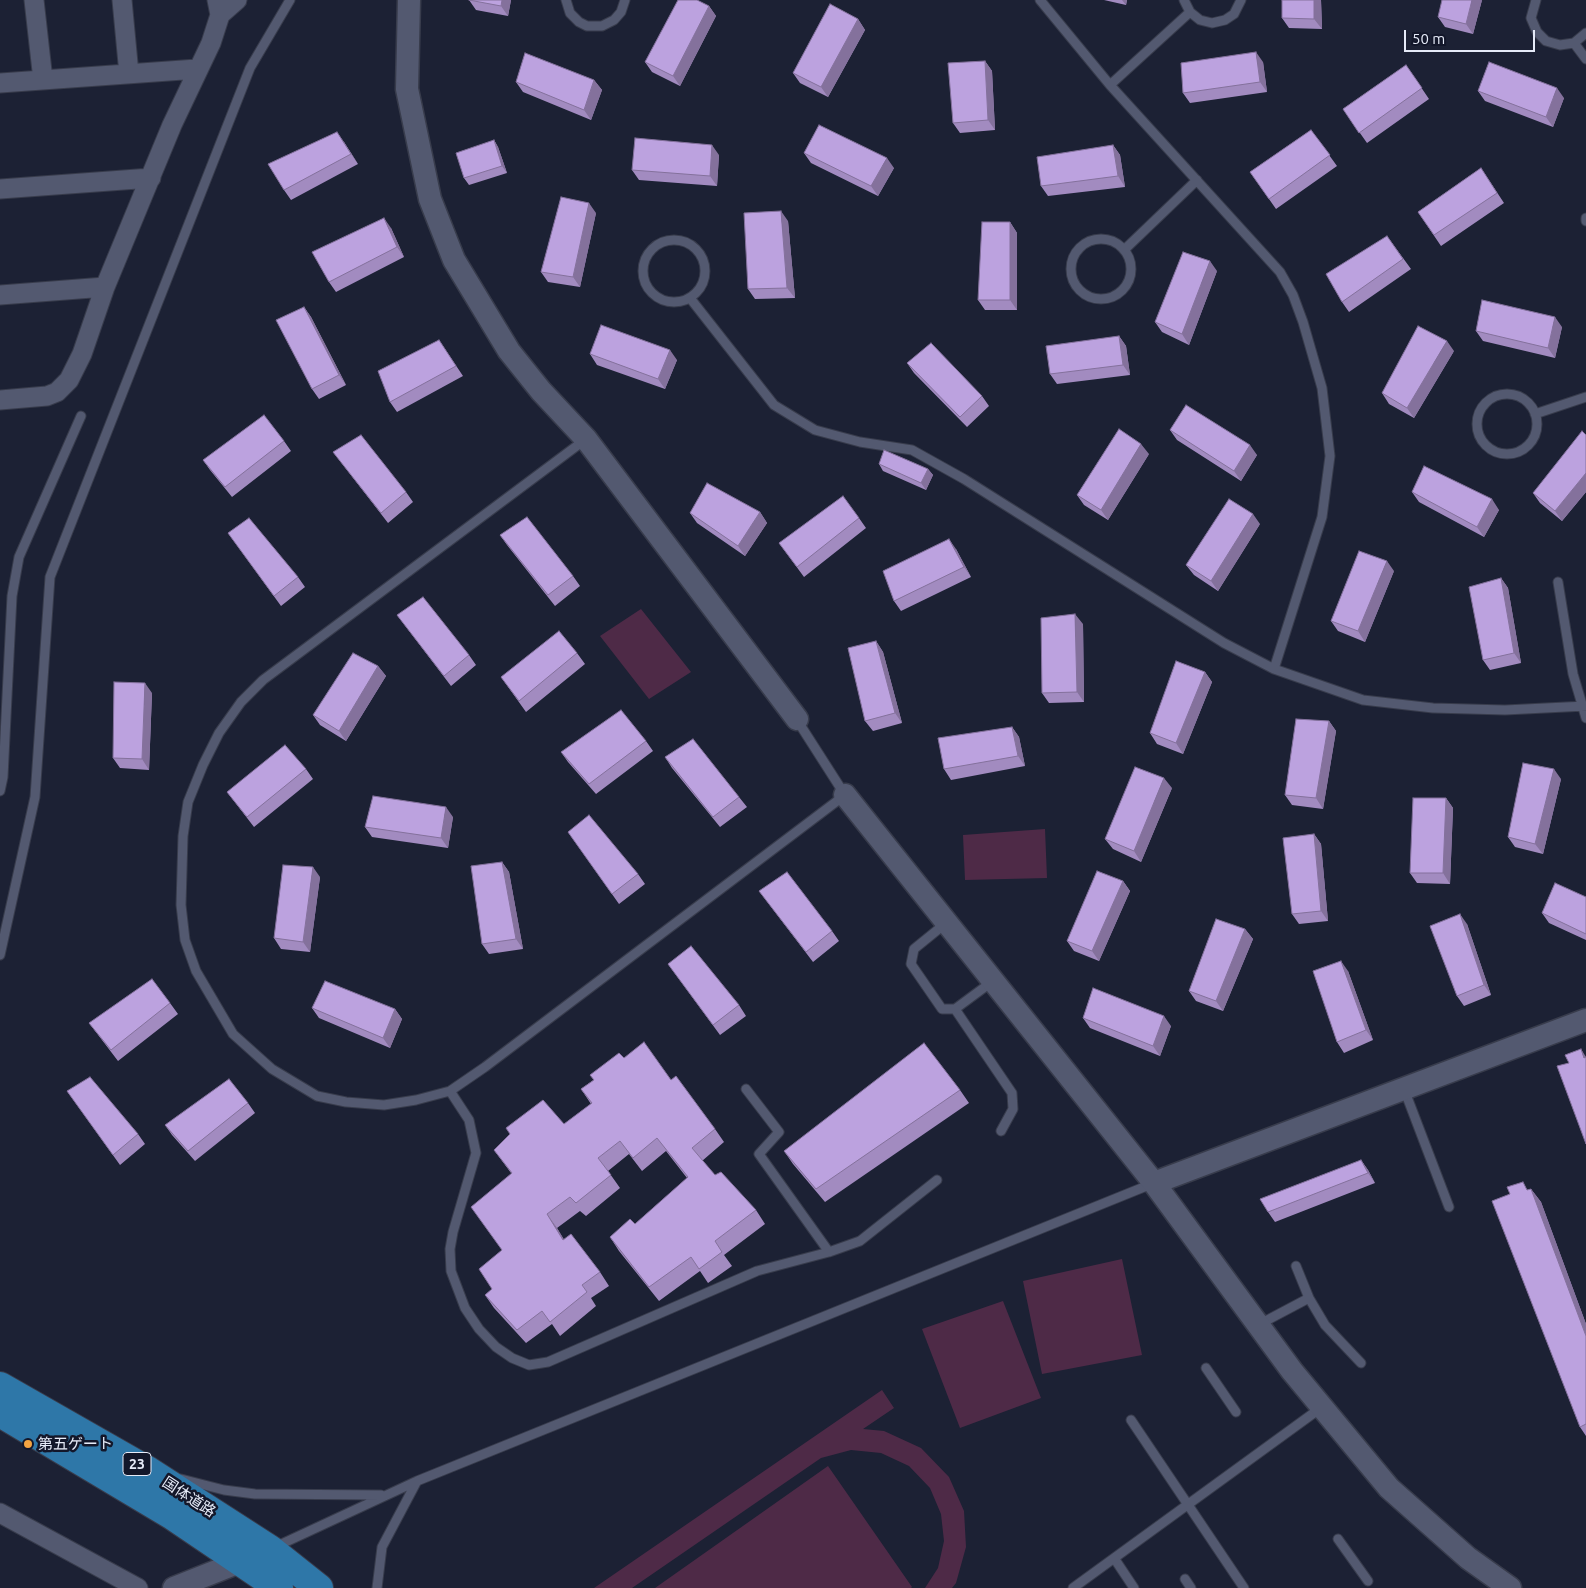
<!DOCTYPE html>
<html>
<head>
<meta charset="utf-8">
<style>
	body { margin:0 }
	#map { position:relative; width:1586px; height:1588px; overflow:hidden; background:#1c2134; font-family:Ubuntu,sans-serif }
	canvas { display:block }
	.scale { position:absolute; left:1404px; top:30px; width:131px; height:22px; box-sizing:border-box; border:2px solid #e6ebf8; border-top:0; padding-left:6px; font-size:15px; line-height:18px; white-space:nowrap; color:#e6ebf8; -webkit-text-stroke:4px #13172a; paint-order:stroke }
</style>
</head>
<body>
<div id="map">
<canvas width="1586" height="1588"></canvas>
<div class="scale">50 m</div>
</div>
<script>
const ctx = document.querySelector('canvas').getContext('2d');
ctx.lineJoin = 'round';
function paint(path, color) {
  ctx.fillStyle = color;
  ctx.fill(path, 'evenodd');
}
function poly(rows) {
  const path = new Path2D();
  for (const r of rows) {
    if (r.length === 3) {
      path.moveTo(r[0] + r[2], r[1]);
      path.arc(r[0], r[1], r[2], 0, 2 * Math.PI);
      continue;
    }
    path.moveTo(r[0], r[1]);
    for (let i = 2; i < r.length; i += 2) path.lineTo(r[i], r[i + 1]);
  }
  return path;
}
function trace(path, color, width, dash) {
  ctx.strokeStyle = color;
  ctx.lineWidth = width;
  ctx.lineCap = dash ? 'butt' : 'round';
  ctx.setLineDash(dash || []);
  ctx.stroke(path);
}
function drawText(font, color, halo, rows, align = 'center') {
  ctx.font = font + ' Ubuntu,"Noto Sans JP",sans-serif';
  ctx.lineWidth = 5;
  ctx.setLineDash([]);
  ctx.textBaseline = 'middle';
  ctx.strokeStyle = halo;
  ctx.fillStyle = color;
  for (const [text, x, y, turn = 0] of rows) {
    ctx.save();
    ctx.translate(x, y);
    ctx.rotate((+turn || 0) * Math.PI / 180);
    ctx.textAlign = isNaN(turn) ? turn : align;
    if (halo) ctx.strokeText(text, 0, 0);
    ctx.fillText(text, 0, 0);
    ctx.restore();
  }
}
paint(poly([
	[641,609,691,672,649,699,600,636],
	[1045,829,1047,878,965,880,963,835],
	[1122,1259,1142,1355,1042,1374,1023,1281],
	[1003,1301,1041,1398,960,1428,922,1329],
	[882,1390,894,1408,863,1429,884,1431,921,1448,949,1477,964,1511,966,1547,956,1583,952,1588,925,1588,938,1568,944,1541,941,1514,930,1488,909,1466,881,1453,851,1450,821,1458,632,1588,594,1588],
	[828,1466,912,1587,911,1588,655,1588]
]), '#4e2a47');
const service = poly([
	[566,0,570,13,579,22,587,26,602,26,614,20,621,12,625,0],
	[1040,0,1110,85,1280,272,1293,295,1303,322,1322,388,1330,456,1322,517,1274,669],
	[1184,0,1190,12,1200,20,1212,23,1225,20,1234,14,1241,0],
	[1536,0,1531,18,1537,32,1546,41,1560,45,1574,43,1586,33],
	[1574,43,1586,59],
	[1110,85,1190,12],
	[1586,218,1586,221],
	[1101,269,30],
	[674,271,31],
	[1124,250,1197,180],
	[690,298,774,405,815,430,860,442,912,450,964,479,1224,643,1274,669,1363,700,1433,708,1505,710,1586,706],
	[1507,424,30],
	[1535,414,1586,397],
	[586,439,263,680,241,702,219,733,203,765,188,802,183,836,181,905,185,940,196,971,233,1034,272,1069,317,1096,346,1102,384,1105,416,1100,450,1091,485,1067,845,795,797,720],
	[1558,582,1573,674,1586,718],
	[0,791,3,777,12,596,19,557,81,416],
	[946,923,914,949,911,964,942,1009,955,1009,993,981],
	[0,955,35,797,50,577,250,68,290,0],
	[955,1009,1012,1093,1013,1109,1001,1131],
	[746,1089,779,1132,759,1154,829,1252],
	[1404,1089,1449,1207],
	[450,1091,469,1120,476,1153,453,1232,450,1249,451,1271,465,1308,479,1329,496,1347,512,1358,529,1365,548,1362,757,1271,829,1252,860,1241,937,1180],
	[1296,1266,1309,1298,1325,1325,1361,1363],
	[1258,1325,1309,1298],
	[1206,1368,1236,1412],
	[1131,1420,1244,1588],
	[181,1479,224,1490,255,1494,381,1495],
	[1338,1539,1368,1581],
	[275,1547,417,1481,1154,1183],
	[1114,1558,1134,1588],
	[1185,1579,1191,1588],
	[377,1588,382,1547,417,1481],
	[1073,1588,1322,1407]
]);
const minor = poly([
	[34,0,43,80],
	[122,0,129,74],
	[220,15,237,0],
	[0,83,197,69],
	[0,189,151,178],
	[0,295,105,287],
	[0,400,47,396,57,392,69,380,82,354,105,287,172,125,211,43,220,15,217,0],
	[0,1513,138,1588]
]);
const tertiary = poly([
	[409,0,407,89,430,199,454,260,509,351,541,391,586,439,797,719],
	[845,795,1154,1183,1292,1371,1389,1488,1468,1558,1510,1588],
	[1154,1183,1586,1020],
	[174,1588,252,1557]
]);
const primary = poly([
	[0,1386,149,1471,270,1549,319,1588],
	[0,1413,171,1515,279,1588]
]);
trace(service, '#383c4c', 11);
trace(minor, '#383c4c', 21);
trace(tertiary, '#383c4c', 25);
trace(primary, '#383c4c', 30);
trace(service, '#535970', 9);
trace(minor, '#535970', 19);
trace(tertiary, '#535970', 22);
trace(primary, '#2e77a8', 28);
paint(poly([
	[469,0,511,0,508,16,476,10],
	[1104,0,1127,0,1126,5],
	[1321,0,1322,29,1289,28,1282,18],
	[1482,0,1473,34,1445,27,1438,17],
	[709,6,716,16,680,86,652,72,645,62],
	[858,19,865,30,828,97,800,83,793,73],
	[985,61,992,71,995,130,960,133,953,123],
	[1263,62,1267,92,1190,103,1183,93],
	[1406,65,1429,99,1367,143,1343,109],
	[594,80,602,90,591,120,523,92,516,82],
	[1478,91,1564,98,1553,127,1485,101],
	[1311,130,1337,166,1276,209,1250,172],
	[494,140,498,147,507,173,469,185,464,178],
	[344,142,358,164,291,200,284,190],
	[1113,145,1120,155,1125,187,1048,196,1041,186],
	[804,153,894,168,878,196,811,163],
	[719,155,717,186,639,180,632,170],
	[1481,168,1504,203,1441,246,1418,212],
	[596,213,580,287,548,282,541,272],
	[788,221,795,298,755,299,748,289],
	[1010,222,1017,233,1017,310,985,310,978,300],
	[391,228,404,257,336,292,329,282],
	[1387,236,1411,269,1349,312,1342,302],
	[1217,271,1189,345,1162,332,1155,322],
	[304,307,311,317,346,385,319,399,312,389],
	[1562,327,1555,358,1483,341,1476,331],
	[1119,336,1126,346,1130,375,1057,384,1050,374],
	[439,340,463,376,397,412,390,402],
	[1454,351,1414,418,1389,404,1382,393],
	[590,354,677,360,665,389,597,365],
	[907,363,982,396,989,406,967,427,914,373],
	[1170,430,1257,455,1241,481,1177,440],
	[1586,435,1586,492,1562,521,1540,503,1533,493],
	[284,441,291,451,232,497,210,470,203,460],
	[333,452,406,492,413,502,388,523],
	[1149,454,1108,520,1084,505,1077,495],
	[879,464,928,469,933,475,926,490,883,471],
	[1412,492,1499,510,1484,537,1419,502],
	[760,512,767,523,745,556,697,523,690,513],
	[859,518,866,528,804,577,779,543],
	[1260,524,1218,591,1194,575,1186,565],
	[228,533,298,577,305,587,281,606],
	[500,535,573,576,580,586,555,606,507,545],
	[956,549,971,577,901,611,894,601],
	[1394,571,1365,642,1338,631,1331,621],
	[1501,578,1508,588,1521,663,1490,670,1483,660],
	[397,615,469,655,476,665,451,686],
	[1083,624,1084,702,1049,703,1042,693],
	[876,641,883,652,902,723,873,731,865,721],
	[577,653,585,664,526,712,501,677],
	[378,666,386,676,346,741,320,725,313,715],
	[1205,672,1212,682,1183,754,1157,744,1150,733],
	[152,693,149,770,120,768,113,758],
	[1329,721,1336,731,1323,809,1292,805,1285,795],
	[1012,727,1019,737,1025,766,951,780,944,769],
	[646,741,653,751,596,794,568,762,561,752],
	[665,757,739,797,747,807,720,827,672,768],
	[306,769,313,779,254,827,227,792],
	[1561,779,1543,854,1515,847,1508,837],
	[1172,788,1141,862,1113,849,1105,839],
	[1446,798,1453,808,1450,884,1417,883,1410,873],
	[453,817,448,848,372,837,365,827],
	[568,832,638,874,645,884,619,904],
	[1314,834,1321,844,1328,921,1299,924,1292,914],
	[502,862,509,872,523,949,489,954,482,944],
	[320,877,310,952,281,949,274,938],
	[1123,881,1130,891,1099,961,1074,951,1067,941],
	[759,891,832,931,839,941,813,962],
	[1586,897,1586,940,1549,923,1542,913],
	[1467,924,1491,995,1464,1006,1457,996],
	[1245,929,1253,939,1223,1011,1196,1001,1189,991],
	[668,964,739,1005,746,1016,720,1035],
	[1348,971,1373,1040,1344,1053,1337,1042],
	[170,1003,178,1014,118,1061,89,1023],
	[312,1008,395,1009,402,1019,390,1048,319,1018],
	[1083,1018,1171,1026,1160,1056,1090,1028],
	[624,1058,671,1080,715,1129,724,1142,702,1161,715,1175,756,1210,765,1224,724,1255,732,1266,708,1283,700,1271,659,1301,619,1251,610,1237,635,1224,687,1178,666,1151,642,1171,629,1154,608,1171,620,1188,586,1216,580,1211,557,1228,564,1240,600,1272,609,1286,591,1298,596,1306,560,1336,552,1324,526,1343,494,1308,485,1295,492,1289,502,1250,511,1173,494,1150,564,1124,591,1104,581,1089],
	[960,1090,969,1103,825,1202,793,1164,784,1151],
	[67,1091,138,1134,145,1144,120,1165],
	[248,1103,255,1113,195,1161,172,1135,165,1125],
	[1361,1160,1368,1170,1375,1183,1275,1222,1268,1212],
	[1531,1189,1541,1202,1586,1324,1586,1436,1580,1427,1528,1190]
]), '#a28bc0');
paint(poly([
	[502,0,511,0,508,16,501,6],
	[1122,0,1127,0,1126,5],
	[1314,0,1321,0,1322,29,1314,19],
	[1472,0,1482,0,1473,34,1466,24],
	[709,6,716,16,680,86,673,76],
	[858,19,865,30,828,97,821,87],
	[1256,52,1263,62,1267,92,1260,82],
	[985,61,992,71,995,130,988,120],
	[594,80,602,90,591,120,584,110],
	[1557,88,1564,98,1553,127,1546,117],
	[337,132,344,142,358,164,351,154],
	[494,140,498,147,507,173,502,166],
	[712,145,719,155,717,186,710,176],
	[1113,145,1120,155,1125,187,1118,176],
	[887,158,894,168,878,196,871,186],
	[589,203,596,213,580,287,573,277],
	[781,211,788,221,795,298,787,288],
	[384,218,391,228,404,257,397,247],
	[1010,222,1017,233,1017,310,1010,300],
	[1210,261,1217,271,1189,345,1182,334],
	[304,307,311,317,346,385,339,375],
	[1555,317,1562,327,1555,358,1548,348],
	[1119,336,1126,346,1130,375,1123,365],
	[1447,341,1454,351,1414,418,1407,408],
	[670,350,677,360,665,389,658,379],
	[1141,444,1149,454,1108,520,1101,510],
	[1250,445,1257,455,1241,481,1234,471],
	[928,469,933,475,926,490,921,483],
	[1586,473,1586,492,1562,521,1555,511],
	[1492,499,1499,510,1484,537,1477,527],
	[760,512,767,523,745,556,738,546],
	[1253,514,1260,524,1218,591,1211,581],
	[949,539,956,549,971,577,964,567],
	[1387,561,1394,571,1365,642,1358,631],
	[1501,578,1508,588,1521,663,1514,653],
	[1075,614,1083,624,1084,702,1077,692],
	[876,641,883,652,902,723,895,713],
	[378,666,386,676,346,741,339,731],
	[1205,672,1212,682,1183,754,1176,743],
	[145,683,152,693,149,770,142,759],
	[1329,721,1336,731,1323,809,1316,798],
	[1012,727,1019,737,1025,766,1018,756],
	[1554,769,1561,779,1543,854,1535,844],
	[1164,778,1172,788,1141,862,1134,851],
	[1446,798,1453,808,1450,884,1443,873],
	[446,807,453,817,448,848,441,838],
	[1314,834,1321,844,1328,921,1321,911],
	[502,862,509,872,523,949,516,939],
	[313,867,320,877,310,952,303,942],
	[1123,881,1130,891,1099,961,1092,951],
	[1460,914,1467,924,1491,995,1484,985],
	[1245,929,1253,939,1223,1011,1216,1001],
	[1341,961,1348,971,1373,1040,1366,1030],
	[395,1009,402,1019,390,1048,383,1038],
	[1164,1016,1171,1026,1160,1056,1153,1046],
	[1581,1049,1586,1057,1584,1058],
	[1361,1160,1368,1170,1375,1183,1368,1173],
	[1531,1189,1541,1202,1586,1324,1586,1336],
	[547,1214,557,1228,573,1254,563,1240]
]), '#84719c');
const building = poly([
	[469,0,502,0,501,6,469,0],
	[678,0,697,0,709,6,673,76,645,62,678,0],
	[1282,0,1314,0,1314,19,1282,18,1282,0],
	[1442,0,1472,0,1466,24,1438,17,1442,0],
	[830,4,858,19,821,87,793,73,830,4],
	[1256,52,1260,82,1183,93,1181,63,1256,52],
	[525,53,594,80,584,110,516,82,525,53],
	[985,61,988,120,953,123,948,63,985,61],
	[1489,62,1557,88,1546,117,1478,91,1489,62],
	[1406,65,1422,88,1359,133,1343,109,1406,65],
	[819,125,887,158,871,186,804,153,819,125],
	[1311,130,1330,155,1269,199,1250,172,1311,130],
	[337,132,351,154,284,190,268,164,337,132],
	[635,138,712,145,710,176,632,170,635,138],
	[494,140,502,166,464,178,456,153,494,140],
	[1113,145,1118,176,1041,186,1037,157,1113,145],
	[1481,168,1497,193,1434,235,1418,212,1481,168],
	[561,197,589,203,573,277,541,272,561,197],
	[781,211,787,288,748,289,744,213,781,211],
	[384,218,397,247,329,282,312,252,384,218],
	[982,222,1010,222,1010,300,978,300,982,222],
	[1387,236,1403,259,1342,302,1326,274,1387,236],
	[1183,252,1210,261,1182,334,1155,322,1183,252],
	[1482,300,1555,317,1548,348,1476,331,1482,300],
	[304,307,339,375,312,389,276,320,304,307],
	[601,325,670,350,658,379,590,354,601,325],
	[1418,326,1447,341,1407,408,1382,393,1418,326],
	[1119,336,1123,365,1050,374,1046,346,1119,336],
	[439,340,456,366,390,402,378,371,439,340],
	[931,343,982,396,960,417,907,363,931,343],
	[1186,405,1250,445,1234,471,1170,430,1186,405],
	[264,415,284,441,225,487,203,460,264,415],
	[1119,429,1141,444,1101,510,1077,495,1119,429],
	[1582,431,1586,435,1586,473,1555,511,1533,493,1582,431],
	[361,435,406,492,381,513,333,452,361,435],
	[884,450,928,469,921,483,879,464,884,450],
	[1424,466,1492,499,1477,527,1412,492,1424,466],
	[707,483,760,512,738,546,690,513,707,483],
	[843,496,859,518,797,567,779,543,843,496],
	[1229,499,1253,514,1211,581,1186,565,1229,499],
	[527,517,573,576,548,595,500,535,527,517],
	[249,518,298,577,274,596,228,533,249,518],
	[949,539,964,567,894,601,883,571,949,539],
	[1359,551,1387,561,1358,631,1331,621,1359,551],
	[1501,578,1514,653,1483,660,1469,587,1501,578],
	[423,597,469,655,444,676,397,615,423,597],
	[1075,614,1077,692,1042,693,1041,618,1075,614],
	[559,631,577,653,519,701,501,677,559,631],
	[876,641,895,713,865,721,848,648,876,641],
	[353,653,378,666,339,731,313,715,353,653],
	[1176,661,1205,672,1176,743,1150,733,1176,661],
	[114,682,145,683,142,759,113,758,114,682],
	[621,710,646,741,589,784,561,752,621,710],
	[1296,719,1329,721,1316,798,1285,795,1296,719],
	[1012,727,1018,756,944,769,938,738,1012,727],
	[693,739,739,797,713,817,665,757,693,739],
	[285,745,306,769,247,817,227,792,285,745],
	[1523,763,1554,769,1535,844,1508,837,1523,763],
	[1135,767,1164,778,1134,851,1105,839,1135,767],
	[373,796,446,807,441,838,365,827,373,796],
	[1413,798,1446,798,1443,873,1410,873,1413,798],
	[589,815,638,874,612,894,568,832,589,815],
	[1314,834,1321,911,1292,914,1283,838,1314,834],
	[502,862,516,939,482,944,471,866,502,862],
	[283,865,313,867,303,942,274,938,283,865],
	[1097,871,1123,881,1092,951,1067,941,1097,871],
	[787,872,832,931,806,952,759,891,787,872],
	[1555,883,1586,897,1586,934,1542,913,1555,883],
	[1460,914,1484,985,1457,996,1430,926,1460,914],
	[1216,919,1245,929,1216,1001,1189,991,1216,919],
	[691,946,739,1005,713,1025,668,964,691,946],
	[1341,961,1366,1030,1337,1042,1313,971,1341,961],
	[152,979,170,1003,111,1050,89,1023,152,979],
	[325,981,395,1009,383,1038,312,1008,325,981],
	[1093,988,1164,1016,1153,1046,1083,1018,1093,988],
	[644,1042,671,1080,676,1076,715,1129,692,1148,715,1175,721,1172,756,1210,715,1241,722,1252,699,1269,691,1257,649,1287,610,1237,630,1219,635,1224,688,1177,657,1138,633,1158,620,1141,598,1158,611,1175,576,1203,570,1197,547,1214,563,1240,571,1234,600,1272,582,1285,587,1292,550,1322,542,1311,517,1330,485,1295,492,1289,479,1269,502,1250,471,1207,512,1173,494,1150,510,1134,506,1128,543,1100,564,1124,592,1103,581,1089,594,1080,590,1075,619,1053,624,1058,644,1042],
	[924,1043,960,1090,816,1189,784,1151,924,1043],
	[1581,1049,1584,1058,1586,1057,1586,1144,1557,1066,1569,1063,1565,1055,1581,1049],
	[90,1077,138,1134,113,1155,67,1091,90,1077],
	[229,1079,248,1103,188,1151,165,1125,229,1079],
	[1361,1160,1368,1173,1268,1212,1260,1199,1361,1160],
	[1523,1182,1527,1190,1531,1189,1586,1336,1586,1424,1580,1427,1492,1201,1510,1194,1507,1187,1523,1182]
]);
paint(building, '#bca2df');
trace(building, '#84719c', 1);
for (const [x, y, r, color] of [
	[28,1444,5,"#f3a442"]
]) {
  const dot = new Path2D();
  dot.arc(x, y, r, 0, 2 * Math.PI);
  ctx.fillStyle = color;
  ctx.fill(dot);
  trace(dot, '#13172a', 2);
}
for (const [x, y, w] of [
	[137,1464,28]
]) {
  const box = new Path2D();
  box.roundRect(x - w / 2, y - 11.5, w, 23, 4);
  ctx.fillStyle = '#13172a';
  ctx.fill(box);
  trace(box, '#e6ebf8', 1);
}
drawText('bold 14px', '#e6ebf8', null, [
	["23",137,1464]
]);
drawText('15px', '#e6ebf8', '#13172a', [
	["第五ゲート",38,1444]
], 'left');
drawText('15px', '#e6ebf8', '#13172a', [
	["国体道路",189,1497,33]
]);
</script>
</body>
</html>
